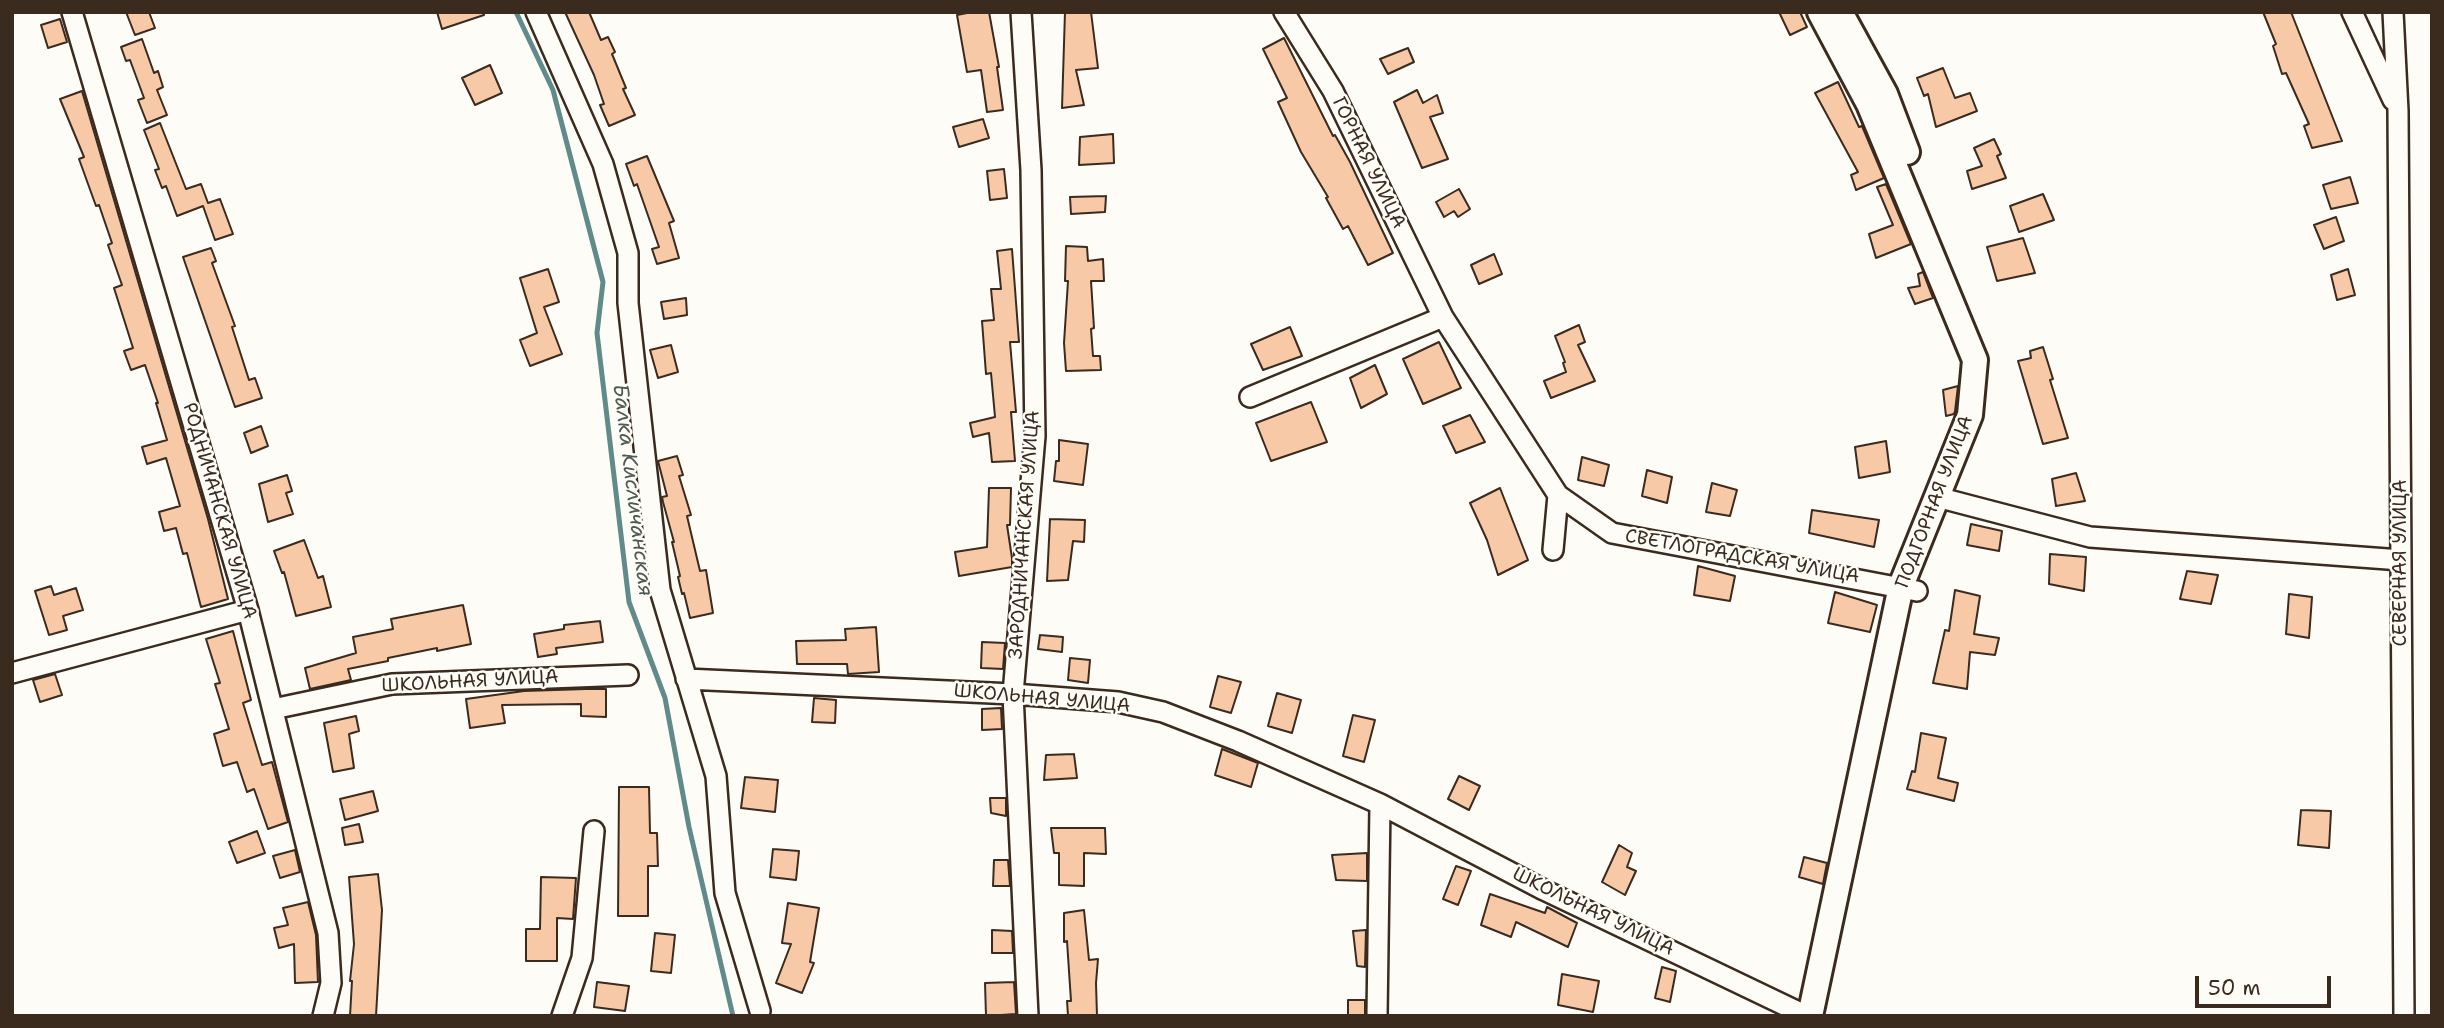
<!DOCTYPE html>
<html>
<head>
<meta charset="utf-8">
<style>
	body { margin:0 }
	#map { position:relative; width:2444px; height:1028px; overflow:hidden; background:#fdfcf7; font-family:"Shantell Sans",sans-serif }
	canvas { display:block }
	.frame { position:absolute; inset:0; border:14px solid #3b2a1e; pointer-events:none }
	.scale { position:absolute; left:2195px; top:976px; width:136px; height:32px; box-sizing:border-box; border:4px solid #3b2a1e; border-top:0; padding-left:9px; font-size:21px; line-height:24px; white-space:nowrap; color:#3b2a1e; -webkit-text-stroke:5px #fdfcf7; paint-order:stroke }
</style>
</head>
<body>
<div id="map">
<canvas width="2444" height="1028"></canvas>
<div class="frame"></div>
<div class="scale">50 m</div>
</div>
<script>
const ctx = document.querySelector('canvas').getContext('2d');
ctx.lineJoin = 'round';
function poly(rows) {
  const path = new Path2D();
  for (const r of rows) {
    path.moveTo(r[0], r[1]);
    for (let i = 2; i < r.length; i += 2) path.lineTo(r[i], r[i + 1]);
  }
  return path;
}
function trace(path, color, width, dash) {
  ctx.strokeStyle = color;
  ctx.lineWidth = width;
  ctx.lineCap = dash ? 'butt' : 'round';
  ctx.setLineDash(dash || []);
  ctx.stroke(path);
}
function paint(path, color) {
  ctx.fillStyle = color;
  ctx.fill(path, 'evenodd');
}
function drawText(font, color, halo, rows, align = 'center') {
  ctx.font = font + ' "Shantell Sans",sans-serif';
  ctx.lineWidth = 5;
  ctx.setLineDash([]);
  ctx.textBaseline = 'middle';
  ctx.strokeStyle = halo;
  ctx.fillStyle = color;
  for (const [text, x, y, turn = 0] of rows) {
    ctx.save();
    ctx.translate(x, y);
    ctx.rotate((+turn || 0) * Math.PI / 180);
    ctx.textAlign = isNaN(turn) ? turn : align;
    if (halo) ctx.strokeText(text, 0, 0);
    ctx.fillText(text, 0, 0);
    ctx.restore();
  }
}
trace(poly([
	[516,12,553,90,603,282,597,333,629,602,665,698,689,827,733,1016]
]), '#608b8a', 5);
const building = poly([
	[126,12,149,12,155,28,135,35,126,12],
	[437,12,484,12,484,15,442,29,437,12],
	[565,12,589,12,601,40,608,37,615,52,612,54,626,88,623,89,635,115,609,126,600,105,604,104,594,75,565,12],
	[972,12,989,12,999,67,997,67,1003,110,987,112,981,70,967,72,957,15,972,12],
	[1065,12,1091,12,1098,68,1076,70,1084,105,1062,108,1065,12],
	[1779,12,1800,12,1807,27,1790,35,1779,12],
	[2263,12,2291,12,2342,141,2312,148,2304,126,2309,124,2286,73,2282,74,2273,46,2276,44,2263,12],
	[60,19,67,42,48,48,41,25,60,19],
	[1284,38,1333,136,1335,135,1350,162,1393,253,1368,265,1348,226,1343,229,1326,198,1328,197,1301,152,1278,102,1287,98,1263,49,1284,38],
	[142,39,154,73,158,71,163,87,157,90,167,115,147,123,138,100,144,98,130,60,126,61,121,47,142,39],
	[1408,48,1414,62,1388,74,1380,59,1408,48],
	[490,65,502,93,475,105,462,78,490,65],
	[1943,68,1955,98,1970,93,1977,111,1936,127,1928,94,1924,96,1917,78,1943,68],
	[1838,82,1859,127,1862,126,1884,178,1856,190,1851,175,1858,172,1815,93,1838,82],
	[1417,90,1423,103,1437,95,1443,113,1430,117,1448,159,1422,168,1394,102,1417,90],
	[82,91,208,519,228,599,201,607,187,553,183,554,176,528,164,531,159,512,180,506,166,458,147,464,142,447,167,440,156,403,158,403,145,365,131,370,124,351,133,348,114,288,122,285,108,245,112,243,99,205,96,206,79,159,84,157,60,99,82,91],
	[983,119,989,138,959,147,953,127,983,119],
	[160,123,186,189,201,184,208,203,220,199,233,234,215,240,203,206,177,216,166,186,162,188,155,170,159,169,144,130,160,123],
	[1113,134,1114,163,1079,165,1080,137,1113,134],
	[1994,139,2001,154,1997,156,2006,178,1972,189,1967,171,1982,166,1974,148,1994,139],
	[647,156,674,221,669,223,679,258,657,264,652,249,659,247,637,184,634,186,626,164,647,156],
	[1004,169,1007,198,990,200,987,171,1004,169],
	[2350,177,2358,203,2331,209,2323,185,2350,177],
	[1886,184,1911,244,1876,258,1869,234,1893,225,1877,187,1886,184],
	[1459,189,1470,209,1458,217,1454,211,1444,217,1436,202,1459,189],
	[2043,194,2054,220,2019,232,2010,206,2043,194],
	[1106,196,1105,212,1071,214,1070,197,1106,196],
	[2336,217,2344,241,2324,249,2314,225,2336,217],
	[2023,238,2035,273,1997,281,1987,247,2023,238],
	[1066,246,1087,247,1088,261,1103,259,1104,281,1091,281,1094,328,1091,329,1093,356,1100,356,1101,370,1066,371,1064,343,1068,281,1065,281,1066,246],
	[211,248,216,261,212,263,235,326,232,327,249,380,255,378,262,398,235,407,183,257,211,248],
	[1012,249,1019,342,1010,342,1016,412,1011,412,1015,461,992,462,989,433,973,437,970,423,995,417,991,373,986,374,982,321,994,320,991,289,1001,289,997,251,1012,249],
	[1494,254,1502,274,1479,284,1471,265,1494,254],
	[548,269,559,302,544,307,562,354,530,366,520,340,537,333,520,278,548,269],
	[2348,269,2355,295,2337,300,2331,275,2348,269],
	[1923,272,1933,298,1915,304,1908,288,1920,286,1918,274,1923,272],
	[686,298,687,315,664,319,661,302,686,298],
	[1579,325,1585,342,1578,345,1595,381,1551,398,1544,381,1566,372,1563,363,1565,362,1555,336,1579,325],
	[1290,327,1302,356,1263,370,1251,344,1290,327],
	[1439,342,1461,388,1423,404,1403,359,1439,342],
	[671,345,678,372,658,378,650,350,671,345],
	[2043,347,2053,379,2050,380,2068,438,2043,444,2018,361,2031,358,2030,351,2043,347],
	[1375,365,1387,394,1361,408,1350,378,1375,365],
	[1958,386,1955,411,1954,414,1946,416,1943,390,1958,386],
	[1311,402,1327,442,1271,461,1256,423,1311,402],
	[1470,415,1485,442,1456,453,1443,426,1470,415],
	[261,426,268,446,251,453,244,433,261,426],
	[1059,440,1088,444,1083,485,1054,481,1056,461,1059,461,1059,440],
	[1886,441,1890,472,1859,478,1855,447,1886,441],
	[677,456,683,475,679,476,691,515,687,516,700,571,706,570,713,613,690,618,684,593,682,594,678,577,680,576,672,542,674,542,663,502,662,497,667,496,658,461,677,456],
	[1582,457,1609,465,1604,486,1578,480,1582,457],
	[1647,470,1672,477,1667,503,1642,496,1647,470],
	[2076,473,2085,501,2056,506,2052,479,2076,473],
	[287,475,292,491,286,493,293,514,268,522,259,484,287,475],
	[1712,483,1737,490,1730,516,1706,512,1712,483],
	[989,488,1011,488,1010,525,1007,525,1012,558,1012,567,959,576,955,552,987,547,989,488],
	[1500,488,1528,560,1498,575,1487,540,1470,503,1500,488],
	[1812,510,1879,520,1874,547,1809,533,1812,510],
	[1050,519,1085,520,1084,542,1073,541,1068,580,1047,581,1050,519],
	[1971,524,2002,531,1999,551,1967,545,1971,524],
	[304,540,318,578,323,576,331,607,296,616,284,572,282,573,274,551,304,540],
	[2050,554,2086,557,2084,591,2049,584,2050,554],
	[1698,566,1735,576,1730,601,1694,595,1698,566],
	[2187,571,2218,575,2211,604,2180,599,2187,571],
	[51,586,54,595,76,588,83,610,63,616,67,630,49,635,35,591,51,586],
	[1955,590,1980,596,1974,634,1999,638,1995,655,1970,652,1967,689,1933,683,1945,630,1949,631,1955,590],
	[1835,592,1877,605,1870,632,1828,623,1835,592],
	[2289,594,2312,597,2309,638,2286,634,2289,594],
	[463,605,471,644,437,651,437,648,388,658,388,661,348,669,351,680,310,689,305,668,356,653,353,637,393,629,391,619,463,605],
	[600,621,603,642,556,648,557,654,538,657,534,634,564,629,564,625,600,621],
	[876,627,879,672,848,674,847,664,797,664,796,641,846,640,845,629,876,627],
	[233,631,251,700,243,703,262,765,272,762,288,822,268,829,254,789,247,792,237,762,223,766,214,734,229,729,215,684,220,683,206,639,233,631],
	[1040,635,1063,637,1062,652,1038,649,1040,635],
	[982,642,1005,643,1003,669,981,668,982,642],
	[1070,658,1090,660,1088,683,1068,680,1070,658],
	[55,674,62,695,40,702,33,680,55,674],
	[1218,676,1241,682,1231,713,1210,707,1218,676],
	[586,689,606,689,606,717,581,716,581,704,502,705,505,723,470,728,466,699,524,691,586,689],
	[1277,693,1301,700,1292,733,1268,726,1277,693],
	[814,698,836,700,835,723,812,722,814,698],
	[1001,708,1002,729,982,730,982,709,1001,708],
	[1353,715,1375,720,1364,762,1343,756,1353,715],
	[356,716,359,731,349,734,354,768,333,772,324,723,356,716],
	[1921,733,1946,738,1938,778,1958,783,1954,801,1907,789,1912,771,1915,772,1921,733],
	[1222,749,1258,763,1251,787,1215,775,1222,749],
	[1074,754,1077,778,1044,780,1046,755,1074,754],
	[1459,776,1480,786,1469,810,1448,799,1459,776],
	[745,777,778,780,775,812,741,808,745,777],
	[619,787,649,787,650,833,657,833,658,866,648,866,648,916,618,916,619,787],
	[373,791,378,811,345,820,340,799,373,791],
	[990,798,1006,798,1006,816,991,813,990,798],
	[2301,810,2331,811,2329,848,2298,845,2301,810],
	[359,824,363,842,345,845,342,828,359,824],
	[1051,828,1105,828,1106,854,1084,853,1084,886,1059,885,1059,853,1054,853,1051,828],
	[257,831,265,853,237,863,229,842,257,831],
	[1619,845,1632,853,1627,867,1636,871,1625,895,1602,882,1619,845],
	[773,849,799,851,796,880,770,877,773,849],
	[295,850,300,872,280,878,273,856,295,850],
	[1367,853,1367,881,1336,880,1332,855,1367,853],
	[1804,857,1827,863,1823,884,1799,877,1804,857],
	[994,860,1008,860,1010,886,993,886,994,860],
	[1456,866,1471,871,1458,905,1443,899,1456,866],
	[378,874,382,910,376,1016,350,1016,352,981,350,981,354,944,349,877,378,874],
	[541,877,576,878,573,919,557,918,557,961,526,961,526,929,540,929,541,877],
	[1490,894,1545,913,1547,907,1577,923,1568,947,1516,922,1511,937,1481,925,1490,894],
	[308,902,316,935,318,982,295,983,294,944,279,948,274,928,288,925,283,908,308,902],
	[788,903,819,908,810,962,814,963,802,993,776,983,791,944,782,943,788,903],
	[1084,910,1089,960,1098,959,1096,983,1097,1016,1068,1016,1067,1001,1071,1001,1067,941,1064,942,1064,913,1084,910],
	[992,930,1012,931,1013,953,992,953,992,930],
	[1366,930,1365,967,1357,966,1353,931,1366,930],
	[655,933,675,935,671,973,651,971,655,933],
	[1662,967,1676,971,1670,1002,1655,998,1662,967],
	[1562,974,1599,981,1593,1012,1558,1005,1562,974],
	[597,982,629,986,625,1011,594,1007,597,982],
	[1014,982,1016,1014,986,1016,985,983,1014,982],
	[1348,1000,1365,1000,1365,1016,1348,1016,1348,1000]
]);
paint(building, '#f8c9a7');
trace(building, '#3b2a1e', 2);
const minor = poly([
	[72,12,248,610,328,933,331,983,323,1016],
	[536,12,603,164,628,253,628,303,660,590,716,776,725,893,760,1011],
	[1021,12,1031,170,1035,436,1013,694,1028,1016],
	[1284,12,1333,91,1443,317,1558,495,1612,533,1917,591],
	[2352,12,2393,100],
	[2393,12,2398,111,2404,1016],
	[1250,397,1443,317],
	[1937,497,2090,537,2401,560],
	[1553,550,1558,495],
	[12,673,248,610],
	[686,679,1013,694,1118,702,1163,712,1238,741,1380,804,1544,890,1807,1016],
	[273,709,392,684,628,675],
	[562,1016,582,958,594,831],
	[1377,1016,1380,804]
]);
const tertiary = poly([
	[1840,12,1885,94,1907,152],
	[1810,1016,1901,586,1970,415,1975,360,1869,104,1820,12]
]);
trace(minor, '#3b2a1e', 24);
trace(tertiary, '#3b2a1e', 30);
trace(minor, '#fdfcf7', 19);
trace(tertiary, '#fdfcf7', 24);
drawText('19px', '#3b2a1e', '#fdfcf7', [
	["ГОРНАЯ УЛИЦА",1368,163,64],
	["ПОДГОРНАЯ УЛИЦА",1935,502,-69],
	["РОДНИЧАНСКАЯ УЛИЦА",219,511,74],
	["ЗАРОДНИЧАНСКАЯ УЛИЦА",1025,535,-86],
	["СВЕТЛОГРАДСКАЯ УЛИЦА",1742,557,10],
	["СЕВЕРНАЯ УЛИЦА",2401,563,-90],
	["ШКОЛЬНАЯ УЛИЦА",470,682,-3],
	["ШКОЛЬНАЯ УЛИЦА",1042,699,5],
	["ШКОЛЬНАЯ УЛИЦА",1593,912,26]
]);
drawText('italic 21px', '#4e5a54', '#fdfcf7', [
	["Балка Кисличанская",632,490,83]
]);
</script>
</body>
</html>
